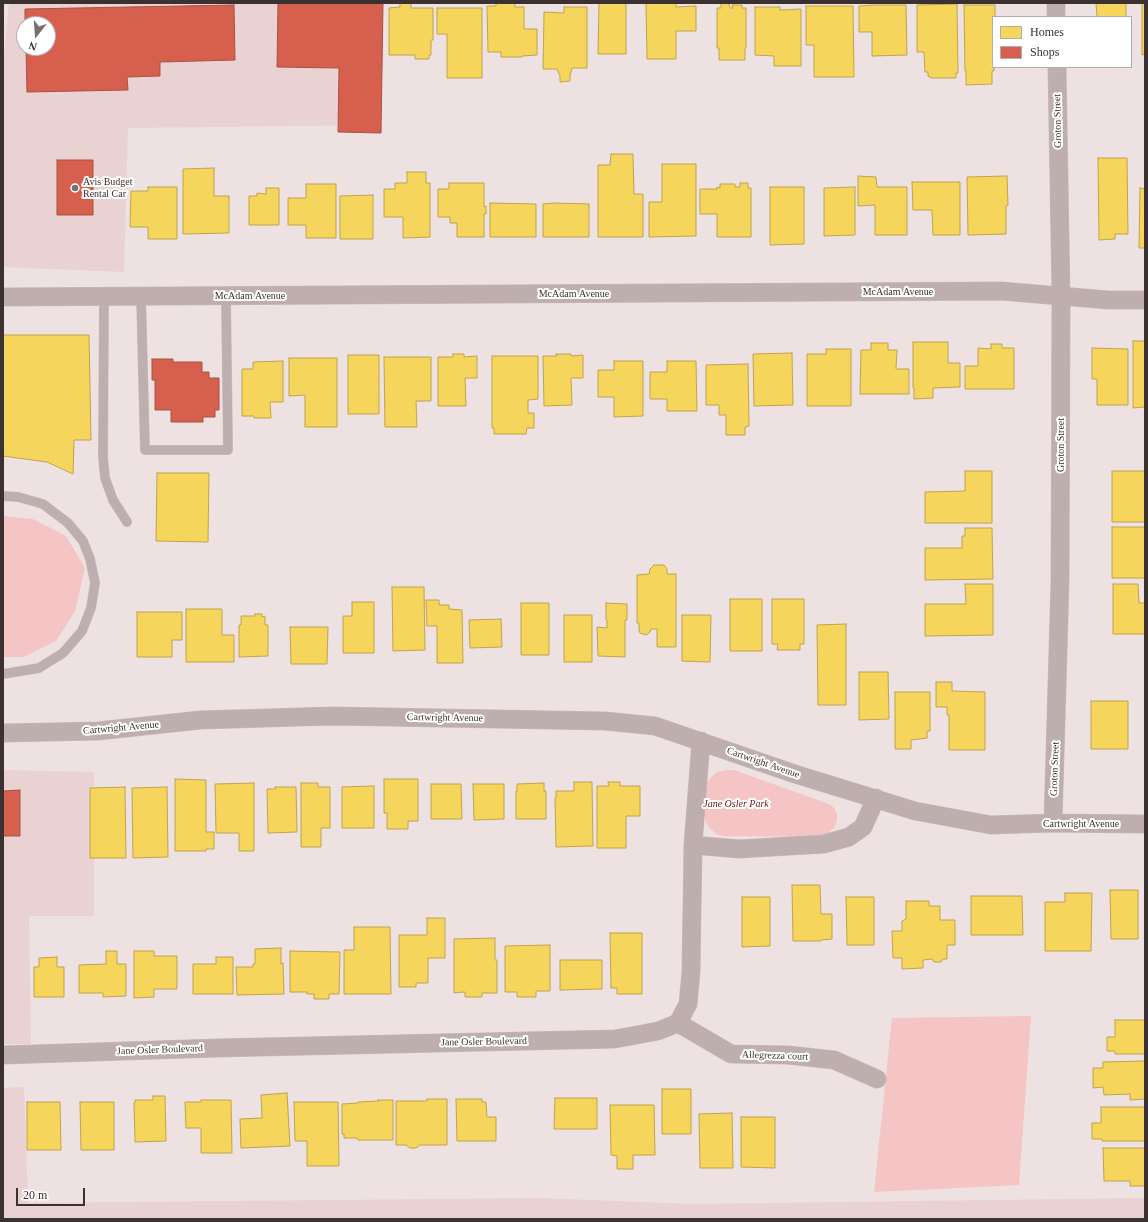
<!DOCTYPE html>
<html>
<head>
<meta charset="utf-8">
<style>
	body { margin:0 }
	#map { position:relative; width:1148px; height:1222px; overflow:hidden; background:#eee1e1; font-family:"Times New Roman",serif }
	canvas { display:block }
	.frame { position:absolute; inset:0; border:4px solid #3a3130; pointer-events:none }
	.legend { position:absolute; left:992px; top:16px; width:140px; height:52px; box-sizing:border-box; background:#fff; border:1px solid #b0adac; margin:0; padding:5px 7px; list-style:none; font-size:12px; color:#3a3130 }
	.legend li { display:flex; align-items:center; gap:8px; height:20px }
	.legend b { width:20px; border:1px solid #b0adac }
	.north { position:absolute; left:16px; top:16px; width:40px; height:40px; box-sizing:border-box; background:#fff; border:1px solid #b0adac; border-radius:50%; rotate:197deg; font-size:11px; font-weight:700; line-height:16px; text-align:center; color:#3a3130 }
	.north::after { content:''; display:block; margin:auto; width:14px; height:18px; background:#796f6e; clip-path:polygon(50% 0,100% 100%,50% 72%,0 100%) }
	.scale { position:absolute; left:16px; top:1188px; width:69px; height:18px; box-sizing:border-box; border:2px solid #3a3130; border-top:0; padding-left:5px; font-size:12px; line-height:14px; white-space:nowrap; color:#3a3130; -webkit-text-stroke:3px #fff; paint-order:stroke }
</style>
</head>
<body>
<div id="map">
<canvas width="1148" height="1222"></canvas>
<div class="frame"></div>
<ul class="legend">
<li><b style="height:11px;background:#f6d55c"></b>Homes</li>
<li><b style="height:11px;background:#d6604d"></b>Shops</li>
</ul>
<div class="north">N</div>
<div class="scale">20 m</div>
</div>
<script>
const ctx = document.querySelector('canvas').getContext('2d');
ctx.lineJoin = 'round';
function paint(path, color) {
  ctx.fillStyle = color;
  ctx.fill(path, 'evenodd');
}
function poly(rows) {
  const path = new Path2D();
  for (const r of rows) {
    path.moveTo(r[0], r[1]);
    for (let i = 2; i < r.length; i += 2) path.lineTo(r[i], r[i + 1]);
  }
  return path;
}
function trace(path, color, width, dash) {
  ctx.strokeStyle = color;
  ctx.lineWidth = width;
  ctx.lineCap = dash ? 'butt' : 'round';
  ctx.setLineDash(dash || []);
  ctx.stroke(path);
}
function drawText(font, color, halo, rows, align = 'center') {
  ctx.font = font + ' "Times New Roman",serif';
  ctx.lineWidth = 4;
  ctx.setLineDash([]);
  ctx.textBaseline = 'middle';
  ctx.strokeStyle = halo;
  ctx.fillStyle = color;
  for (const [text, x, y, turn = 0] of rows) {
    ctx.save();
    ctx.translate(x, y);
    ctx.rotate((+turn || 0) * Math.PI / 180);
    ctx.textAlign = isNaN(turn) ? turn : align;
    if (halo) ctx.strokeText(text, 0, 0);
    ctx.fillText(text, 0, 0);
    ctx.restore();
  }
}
paint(poly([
	[9,3,379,3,379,125,128,128,124,272,3,267,3,68],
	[24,24,48,24,48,48,24,48],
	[3,770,94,772,94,916,29,916,31,1044,3,1044],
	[24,1087,28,1203,538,1198,693,1204,1145,1198,1145,1219,3,1219,3,1088]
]), '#ead2d2');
paint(poly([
	[3,516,33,519,66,536,85,568,75,611,56,641,24,657,3,657],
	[727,770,734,770,829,804,834,808,837,814,837,821,834,828,828,833,820,837,724,836,716,834,710,828,705,821,703,811,707,783,710,778,717,772],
	[1031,1016,1019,1185,874,1192,892,1018]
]), '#f4c5c4');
const homes = poly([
	[400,3,411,3,411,8,433,8,433,40,431,40,431,55,429,55,429,59,415,59,415,55,389,55,389,8,400,7,400,3],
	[496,3,515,3,515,7,524,7,524,29,537,29,537,55,522,56,522,57,501,57,501,52,488,52,487,6,496,6,496,3],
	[599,3,626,3,626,54,598,54,599,3],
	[646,3,676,3,676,7,696,6,696,31,676,31,676,59,647,59,646,3],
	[721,3,729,3,730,8,733,8,732,5,742,5,742,8,746,8,746,48,745,48,745,60,719,60,719,48,717,48,717,8,721,8,721,3],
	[1096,3,1126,3,1126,17,1097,17,1096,3],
	[1142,3,1145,3,1145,63,1145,54,1142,55,1142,3],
	[957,4,958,73,956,73,956,78,931,78,928,76,928,72,925,72,924,52,917,52,917,5,957,4],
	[872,5,906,5,907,55,872,56,872,32,859,32,859,6,872,5],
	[964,5,995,5,995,17,993,17,993,67,994,67,994,71,992,71,992,84,966,85,966,71,965,71,964,5],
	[806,6,853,6,854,77,814,77,814,45,806,45,806,6],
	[564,7,587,7,587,68,572,68,570,76,570,81,560,82,560,76,557,69,543,69,544,12,564,13,564,7],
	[755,7,780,7,780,10,801,9,801,66,774,66,774,56,755,55,755,7],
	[437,8,482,8,482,78,447,78,447,34,437,34,437,8],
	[611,154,633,154,634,194,643,194,643,237,598,237,598,165,610,165,611,154],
	[1098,158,1127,158,1128,234,1115,234,1115,239,1099,240,1098,158],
	[662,164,696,164,696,236,649,237,649,202,662,202,662,164],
	[214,168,214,196,229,196,229,233,183,234,183,169,214,168],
	[407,172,426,172,426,183,430,183,430,237,403,238,403,217,384,217,384,189,395,189,395,183,407,183,407,172],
	[858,176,876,177,877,187,907,187,907,235,875,235,875,205,858,206,858,176],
	[1007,176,1008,205,1006,206,1006,234,968,235,967,177,1007,176],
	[912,182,960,182,960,235,933,235,932,210,913,210,912,182],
	[449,183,484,183,484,207,486,206,486,214,484,214,484,237,457,237,457,223,450,223,450,217,438,217,438,189,449,189,449,183],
	[740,183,748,183,748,188,751,188,751,237,717,237,717,214,700,214,700,189,717,189,717,187,720,188,720,184,735,184,735,187,740,187,740,183],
	[306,184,336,184,336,238,306,238,306,225,288,225,288,198,306,198,306,184],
	[148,187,177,187,177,239,148,239,148,227,130,227,131,191,148,191,148,187],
	[770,187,804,187,804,244,770,245,770,187],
	[855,187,855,235,824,236,824,188,855,187],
	[266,188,279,188,279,225,249,225,249,196,257,196,257,193,266,194,266,188],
	[1140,188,1145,189,1145,248,1139,248,1140,188],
	[373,195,373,239,340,239,340,196,373,195],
	[490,203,536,204,536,237,490,237,490,203],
	[554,203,589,204,589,237,543,237,543,204,554,203],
	[3,335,89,335,91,440,74,440,73,474,47,462,3,456,3,335],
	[1133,341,1145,341,1145,407,1133,408,1133,341],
	[913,342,948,342,948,363,960,363,960,387,933,388,933,398,914,399,914,388,913,388,913,342],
	[871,343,888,343,888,350,897,350,896,369,909,369,909,394,860,394,861,350,871,350,871,343],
	[991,344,1002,344,1002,348,1014,348,1014,389,965,389,965,366,978,366,978,348,991,349,991,344],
	[1092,348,1128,349,1128,405,1097,405,1097,379,1092,379,1092,348],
	[826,349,851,349,851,406,807,406,807,354,826,354,826,349],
	[792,353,793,405,754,406,753,354,792,353],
	[453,354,464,354,464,357,477,356,477,378,465,378,466,406,438,406,438,357,453,357,453,354],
	[556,354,571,354,571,356,583,355,583,378,571,378,572,405,544,406,543,356,557,356,556,354],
	[348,355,379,355,379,414,348,414,348,355],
	[492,356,538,356,538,399,528,400,528,413,534,413,534,428,527,428,526,434,494,434,494,428,492,428,492,356],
	[384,357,431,357,431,401,416,401,417,427,385,427,384,357],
	[289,358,337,358,337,427,305,427,305,395,289,396,289,358],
	[283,361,283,402,270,402,271,418,254,418,254,416,242,416,242,369,253,369,253,362,283,361],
	[614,361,643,361,643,416,614,417,614,397,598,397,598,370,614,370,614,361],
	[667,361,696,361,697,411,667,411,667,399,650,399,650,372,667,372,667,361],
	[748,364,749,426,745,427,745,435,726,435,726,415,719,415,719,405,706,405,706,365,748,364],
	[965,471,992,471,992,523,925,523,925,492,965,491,965,471],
	[1112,471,1145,471,1145,522,1112,522,1112,471],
	[157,473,209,473,208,542,156,541,157,473],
	[1112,527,1145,527,1145,578,1112,578,1112,527],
	[965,528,992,528,993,579,925,580,925,548,962,548,962,536,965,536,965,528],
	[654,565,664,565,667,569,667,574,676,574,676,647,657,647,657,629,651,629,650,632,646,635,640,633,639,630,639,623,637,623,637,575,649,574,650,569,654,565],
	[965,584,993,584,993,635,925,636,925,604,966,604,965,584],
	[1113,584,1138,584,1139,603,1145,603,1145,634,1113,634,1113,584],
	[392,587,424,587,425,650,393,651,392,587],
	[730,599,762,599,762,651,730,651,730,599],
	[772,599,804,599,804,644,800,644,800,650,777,650,778,644,772,644,772,599],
	[426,600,439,600,439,605,449,605,449,609,462,610,463,663,437,663,437,626,427,626,426,600],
	[352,602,374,602,374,653,343,653,343,616,352,616,352,602],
	[521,603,549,603,549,655,521,655,521,603],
	[606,603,627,604,627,620,625,620,625,657,598,656,597,627,607,628,607,620,606,620,606,603],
	[186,609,222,609,222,635,234,635,234,662,186,662,186,609],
	[137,612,182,612,182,640,172,640,172,657,137,657,137,612],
	[255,614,262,614,262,617,265,616,265,625,268,625,268,656,239,657,239,625,241,625,241,616,255,616,255,614],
	[564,615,592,615,592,662,564,662,564,615],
	[682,615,711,615,710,662,682,661,682,615],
	[501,619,502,647,470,648,469,620,501,619],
	[846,624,846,705,818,705,817,625,846,624],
	[290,627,328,627,327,664,291,664,290,627],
	[859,672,888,672,889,719,859,720,859,672],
	[936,682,952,682,952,691,985,692,985,750,949,750,949,715,947,715,947,707,936,707,936,682],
	[895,692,930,692,930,731,927,731,927,738,911,740,911,749,895,749,895,692],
	[1091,701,1128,701,1128,749,1091,749,1091,701],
	[175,779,206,780,206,832,214,832,214,849,206,849,206,851,175,851,175,779],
	[384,779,418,779,418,821,408,821,408,829,387,829,387,813,384,813,384,779],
	[574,782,592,782,593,846,556,847,555,798,556,798,556,791,574,791,574,782],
	[608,782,620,782,620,786,640,786,640,816,626,816,626,848,597,848,597,786,609,786,608,782],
	[254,783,254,851,239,851,239,833,216,833,215,784,254,783],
	[301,783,318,783,318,787,330,787,330,828,321,828,321,847,301,847,301,783],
	[544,783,544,791,546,791,546,819,516,819,516,791,517,791,517,784,544,783],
	[431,784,461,784,462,819,431,819,431,784],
	[473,784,504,784,504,819,474,820,473,784],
	[374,786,374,828,342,828,342,787,374,786],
	[125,787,126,858,90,858,90,788,125,787],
	[167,787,168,857,133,858,132,788,167,787],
	[275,787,296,787,297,832,268,833,267,789,276,789,275,787],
	[792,885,820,885,821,914,832,914,832,939,821,940,821,941,793,941,792,885],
	[1110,890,1138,890,1138,939,1111,939,1110,890],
	[1065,893,1092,893,1091,951,1045,951,1045,902,1065,902,1065,893],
	[971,896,1022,896,1023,935,971,935,971,896],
	[742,897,770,897,770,946,742,947,742,897],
	[846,897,874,897,874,945,847,945,846,897],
	[906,901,929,901,929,906,940,906,940,920,955,920,955,945,947,945,947,959,943,959,941,962,934,962,932,959,923,960,923,968,902,969,902,958,893,958,892,931,902,931,902,921,906,919,906,901],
	[427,918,445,918,445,958,428,958,428,983,416,983,416,987,399,987,399,935,427,935,427,918],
	[354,927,390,927,391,994,344,994,344,950,354,950,354,927],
	[610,933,642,933,642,994,617,994,617,988,611,988,610,933],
	[495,938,495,960,497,960,497,993,482,993,482,997,465,997,465,992,454,993,454,939,495,938],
	[550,945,550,991,536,991,536,997,517,997,517,992,505,992,505,946,550,945],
	[281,948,281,964,283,963,284,994,237,995,236,967,253,967,253,964,255,964,255,949,281,948],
	[106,951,117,951,117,964,126,964,126,996,103,997,103,993,79,993,79,965,106,964,106,951],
	[134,951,154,951,154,956,177,956,177,989,154,989,154,997,134,998,134,951],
	[290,951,340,952,339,994,329,994,329,999,314,999,314,994,307,994,307,992,290,992,290,951],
	[57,957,57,967,64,967,64,997,34,997,34,967,39,967,39,958,57,957],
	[216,957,233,957,233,994,193,994,193,964,216,964,216,957],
	[560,960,602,960,602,989,560,990,560,960],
	[1115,1020,1145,1020,1145,1054,1115,1054,1115,1051,1107,1051,1107,1037,1115,1037,1115,1020],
	[1145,1061,1145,1099,1130,1100,1130,1094,1104,1095,1103,1087,1093,1088,1093,1068,1103,1068,1103,1062,1145,1061],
	[662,1089,691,1089,691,1134,662,1134,662,1089],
	[287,1093,290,1146,241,1148,240,1119,262,1118,261,1095,287,1093],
	[153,1096,165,1096,166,1141,135,1142,134,1103,135,1103,135,1100,153,1100,153,1096],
	[555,1098,597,1098,597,1129,554,1129,555,1098],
	[427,1099,447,1099,447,1145,420,1145,416,1148,410,1148,406,1145,396,1145,396,1101,427,1101,427,1099],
	[456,1099,482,1099,482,1102,486,1102,487,1117,496,1117,496,1141,457,1141,456,1099],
	[201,1100,231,1100,232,1153,201,1153,201,1128,186,1128,185,1102,201,1102,201,1100],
	[378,1100,393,1100,393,1140,358,1140,357,1138,344,1138,344,1134,342,1134,342,1104,358,1103,358,1102,379,1101,378,1100],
	[27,1102,60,1102,61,1150,27,1150,27,1102],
	[80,1102,114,1102,114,1150,81,1150,80,1102],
	[294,1102,338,1102,339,1166,307,1166,307,1141,295,1141,294,1102],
	[610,1105,654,1105,655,1155,633,1155,633,1169,617,1169,617,1156,611,1155,610,1105],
	[1101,1107,1145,1107,1145,1141,1102,1141,1102,1139,1092,1139,1092,1123,1101,1123,1101,1107],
	[732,1113,733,1168,700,1168,699,1114,732,1113],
	[741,1117,775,1117,775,1168,741,1167,741,1117],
	[1103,1148,1145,1148,1145,1186,1130,1186,1130,1181,1104,1181,1103,1148]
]);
paint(homes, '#f6d55c');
trace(homes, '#bea44f', 1);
const shops = poly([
	[278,3,383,3,381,133,338,132,339,68,277,67,278,3],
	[234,5,235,60,160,62,160,76,127,77,128,90,27,92,26,48,48,48,48,24,25,24,25,9,234,5],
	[57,160,93,160,93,215,57,215,57,160],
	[152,359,173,359,173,362,202,362,202,372,209,372,209,378,219,378,219,410,215,410,215,417,203,417,203,422,171,422,171,410,155,410,155,380,152,380,152,359],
	[20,790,20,836,3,836,3,791,20,790]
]);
paint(shops, '#d6604d');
trace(shops, '#a75244', 1);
const lane = poly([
	[104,296,103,457,105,478,113,500,127,522],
	[141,296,145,450,228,450,226,296],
	[3,496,18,497,43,504,68,523,83,541,90,559,95,583,91,608,82,631,63,653,39,668,3,674]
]);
const street = poly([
	[1056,3,1056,17],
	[3,297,1001,291,1108,300,1145,300],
	[3,733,98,731,200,720,333,716,605,721,655,726,795,774,915,811,991,825,1053,823,1145,824],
	[1053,823,1060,581,1061,296,1057,67],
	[693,845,739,849,824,844,849,837,863,827,876,798],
	[678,1023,731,1054,788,1055,834,1060,877,1079],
	[3,1055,217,1048,615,1039,658,1031,678,1023,688,1004,691,972,693,845,701,741]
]);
trace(lane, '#c9bfbe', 10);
trace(street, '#c9bfbe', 19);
trace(lane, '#beafae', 9);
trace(street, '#beafae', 18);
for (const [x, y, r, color] of [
	[75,188,4,"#796f6e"]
]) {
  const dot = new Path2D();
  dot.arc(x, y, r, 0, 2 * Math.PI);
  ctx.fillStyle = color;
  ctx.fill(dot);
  trace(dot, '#fff', 1.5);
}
drawText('10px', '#3a3130', '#fff', [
	["Groton Street",1058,121,-91],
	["McAdam Avenue",898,292],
	["McAdam Avenue",574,294],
	["McAdam Avenue",250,296],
	["Groton Street",1061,445,-90],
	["Cartwright Avenue",445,718,1],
	["Cartwright Avenue",121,728,-5],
	["Cartwright Avenue",763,763,19],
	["Groton Street",1055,769,-88],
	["Cartwright Avenue",1081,824],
	["Jane Osler Boulevard",484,1042,-1],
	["Jane Osler Boulevard",160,1050,-2],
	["Allegrezza court",775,1056,2]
]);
drawText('10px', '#3a3130', '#fff', [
	["Avis Budget",83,182],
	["Rental Car",83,194]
], 'left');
drawText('italic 10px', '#6d141e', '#fff', [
	["Jane Osler Park",736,804]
]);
</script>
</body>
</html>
